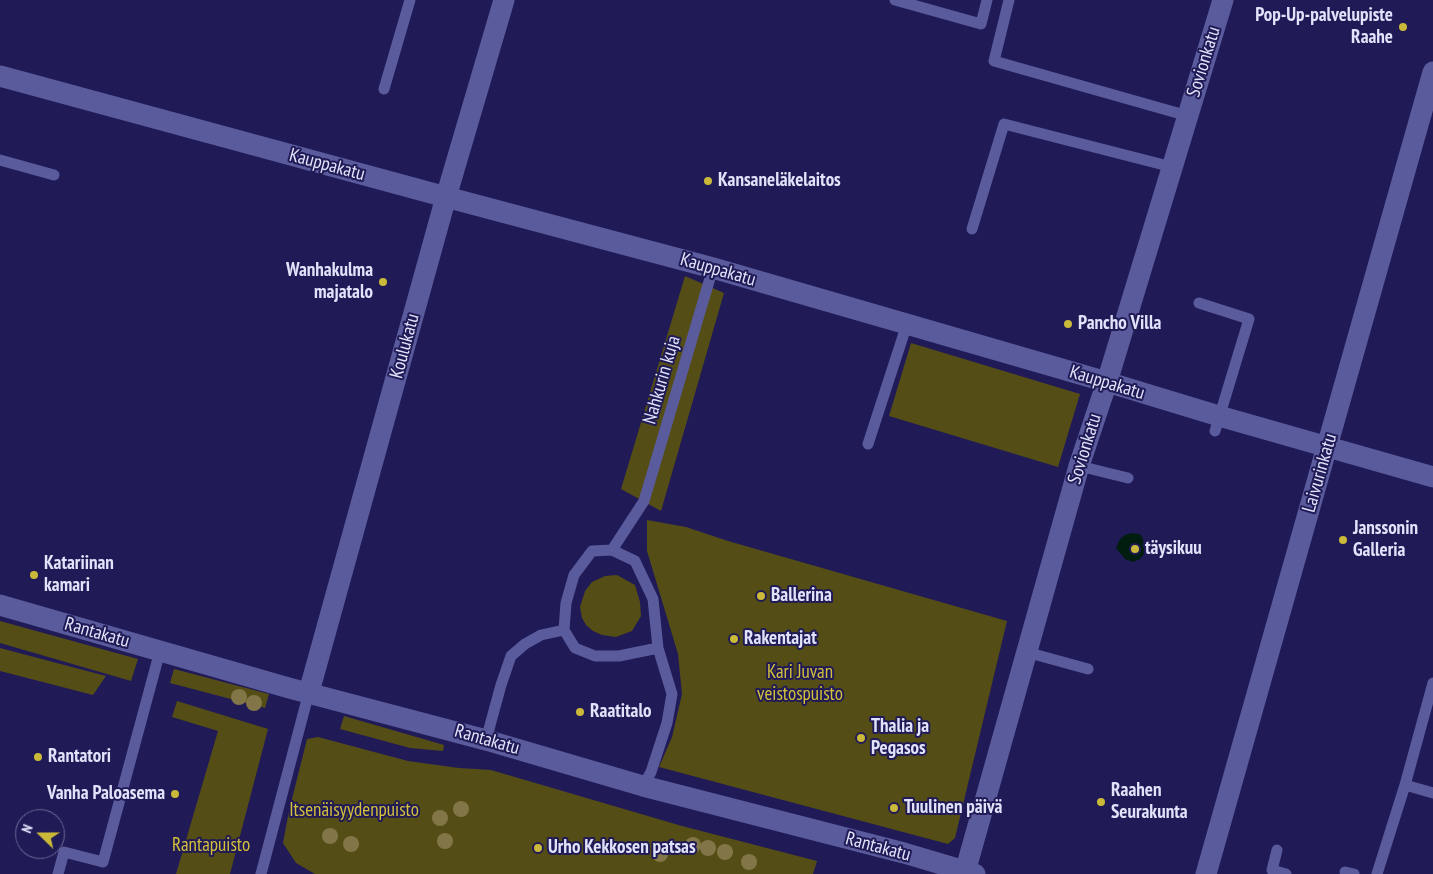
<!DOCTYPE html>
<html>
<head>
<meta charset="utf-8">
<style>
	body { margin:0 }
	#map { position:relative; width:1433px; height:874px; overflow:hidden; background:#201a56; font-family:"PT Sans Narrow",sans-serif }
	canvas { display:block }
	.north { position:absolute; left:15px; top:809px; width:50px; height:50px; box-sizing:border-box; background:#201a56; border:1px solid #6d6a98; border-radius:50%; rotate:292deg; font-size:14px; font-weight:700; line-height:20px; text-align:center; color:#e0e3fa }
	.north::after { content:''; display:block; margin:auto; width:18px; height:22px; background:#cbba39; clip-path:polygon(50% 0,100% 100%,50% 72%,0 100%) }
</style>
</head>
<body>
<div id="map">
<canvas width="1433" height="874"></canvas>
<div class="north">N</div>
</div>
<script>
const ctx = document.querySelector('canvas').getContext('2d');
ctx.lineJoin = 'round';
function paint(path, color) {
  ctx.fillStyle = color;
  ctx.fill(path, 'evenodd');
}
function poly(rows) {
  const path = new Path2D();
  for (const r of rows) {
    path.moveTo(r[0], r[1]);
    for (let i = 2; i < r.length; i += 2) path.lineTo(r[i], r[i + 1]);
  }
  return path;
}
function trace(path, color, width, dash) {
  ctx.strokeStyle = color;
  ctx.lineWidth = width;
  ctx.lineCap = dash ? 'butt' : 'round';
  ctx.setLineDash(dash || []);
  ctx.stroke(path);
}
function drawText(font, color, halo, rows, align = 'center') {
  ctx.font = font + ' "PT Sans Narrow",sans-serif';
  ctx.lineWidth = 4;
  ctx.setLineDash([]);
  ctx.textBaseline = 'middle';
  ctx.strokeStyle = halo;
  ctx.fillStyle = color;
  for (const [text, x, y, turn = 0] of rows) {
    ctx.save();
    ctx.translate(x, y);
    ctx.rotate((+turn || 0) * Math.PI / 180);
    ctx.textAlign = isNaN(turn) ? turn : align;
    if (halo) ctx.strokeText(text, 0, 0);
    ctx.fillText(text, 0, 0);
    ctx.restore();
  }
}
paint(poly([
	[685,276,724,293,661,511,621,489],
	[911,343,1080,394,1058,467,889,416],
	[647,520,686,527,728,541,1007,621,955,838,948,844,659,767,672,737,682,694,678,654,647,551],
	[617,575,635,585,640,602,641,616,632,631,616,637,602,635,593,631,586,625,582,618,580,607,585,591,592,582,605,576],
	[0,621,138,659,131,681,0,643],
	[0,648,106,676,93,695,0,671],
	[174,669,269,694,265,708,170,683],
	[177,701,268,729,230,874,176,874,218,731,172,717],
	[344,716,444,745,443,751,410,748,340,729],
	[318,737,408,761,459,768,491,770,682,826,817,861,813,874,315,874,296,863,283,843,289,811,307,739]
]), '#554d16');
paint(poly([
	[1132,533,1140,534,1143,539,1144,548,1144,554,1140,559,1133,562,1125,559,1116,548,1120,539,1125,535]
]), '#001d10');
trace(poly([
	[895,0,981,24,987,0],
	[1009,0,994,61,1188,116],
	[384,89,410,0],
	[0,160,54,175],
	[972,229,1004,124,1172,167],
	[1199,303,1249,319,1215,431],
	[868,444,907,324],
	[1079,466,1128,478],
	[612,550,644,501,713,268],
	[1026,652,1088,669],
	[486,740,501,685,511,656,525,644,541,635,564,630],
	[1405,785,1433,683],
	[643,786,651,772,667,723,672,694,658,648,653,599,635,561,612,550,592,551,574,575,566,603,564,630,575,648,595,656,619,656,658,648],
	[1277,850,1272,870,1286,874],
	[1345,872,1354,874],
	[58,874,64,852,103,862,160,651],
	[261,874,309,692],
	[1377,874,1405,785,1433,793]
]), '#5a5b9d', 11);
trace(poly([
	[0,76,446,197,713,268,1107,382,1219,416,1433,477],
	[0,605,289,688,486,740,643,786,904,853,975,874],
	[309,692,446,197,504,0],
	[965,872,1079,466,1107,382,1223,0],
	[1206,874,1433,72]
]), '#5a5b9d', 21);
ctx.fillStyle = '#827648';
for (const [x, y] of [
	[239,697],
	[254,703],
	[461,809],
	[440,818],
	[330,836],
	[445,841],
	[351,844],
	[693,845],
	[708,848],
	[725,852],
	[660,854],
	[749,862]
]) {
  ctx.beginPath();
  ctx.arc(x, y, 8, 0, 2 * Math.PI);
  ctx.fill();
}
for (const [x, y, r, color] of [
	[1403,27,5,"#cbba39"],
	[708,181,5,"#cbba39"],
	[383,282,5,"#cbba39"],
	[1068,324,5,"#cbba39"],
	[1343,540,5,"#cbba39"],
	[1135,549,5,"#cbba39"],
	[34,575,5,"#cbba39"],
	[761,596,5,"#cbba39"],
	[734,639,5,"#cbba39"],
	[580,712,5,"#cbba39"],
	[861,738,5,"#cbba39"],
	[38,757,5,"#cbba39"],
	[175,794,5,"#cbba39"],
	[1101,802,5,"#cbba39"],
	[894,808,5,"#cbba39"],
	[538,848,5,"#cbba39"]
]) {
  const dot = new Path2D();
  dot.arc(x, y, r, 0, 2 * Math.PI);
  ctx.fillStyle = color;
  ctx.fill(dot);
  trace(dot, '#201a56', 2);
}
drawText('bold 19px', '#e0e3fa', '#201a56', [
	["Pop-Up-palvelupiste",1393,16,"right"],
	["Raahe",1393,38,"right"],
	["Kansaneläkelaitos",718,181],
	["Wanhakulma",373,271,"right"],
	["majatalo",373,293,"right"],
	["Pancho Villa",1078,324],
	["Janssonin",1353,529],
	["Galleria",1353,551],
	["täysikuu",1145,549],
	["Katariinan",44,564],
	["kamari",44,586],
	["Ballerina",771,596],
	["Rakentajat",744,639],
	["Raatitalo",590,712],
	["Thalia ja",871,727],
	["Pegasos",871,749],
	["Rantatori",48,757],
	["Raahen",1111,791],
	["Seurakunta",1111,813],
	["Vanha Paloasema",165,794,"right"],
	["Tuulinen päivä",904,808],
	["Urho Kekkosen patsas",548,848]
], 'left');
drawText('19px', '#e0e3fa', '#201a56', [
	["Sovionkatu",1204,62,-73],
	["Kauppakatu",327,165,15],
	["Kauppakatu",718,270,16],
	["Koulukatu",405,346,-75],
	["Nahkurin kuja",662,380,-74],
	["Kauppakatu",1107,383,17],
	["Sovionkatu",1085,449,-73],
	["Laivurinkatu",1320,473,-74],
	["Rantakatu",97,633,16],
	["Rantakatu",487,740,16],
	["Rantakatu",878,847,15]
]);
drawText('19px', '#d3c13c', '#201a56', [
	["Kari Juvan",800,673],
	["veistospuisto",800,695],
	["Itsenäisyydenpuisto",354,811],
	["Rantapuisto",211,846]
]);
</script>
</body>
</html>
